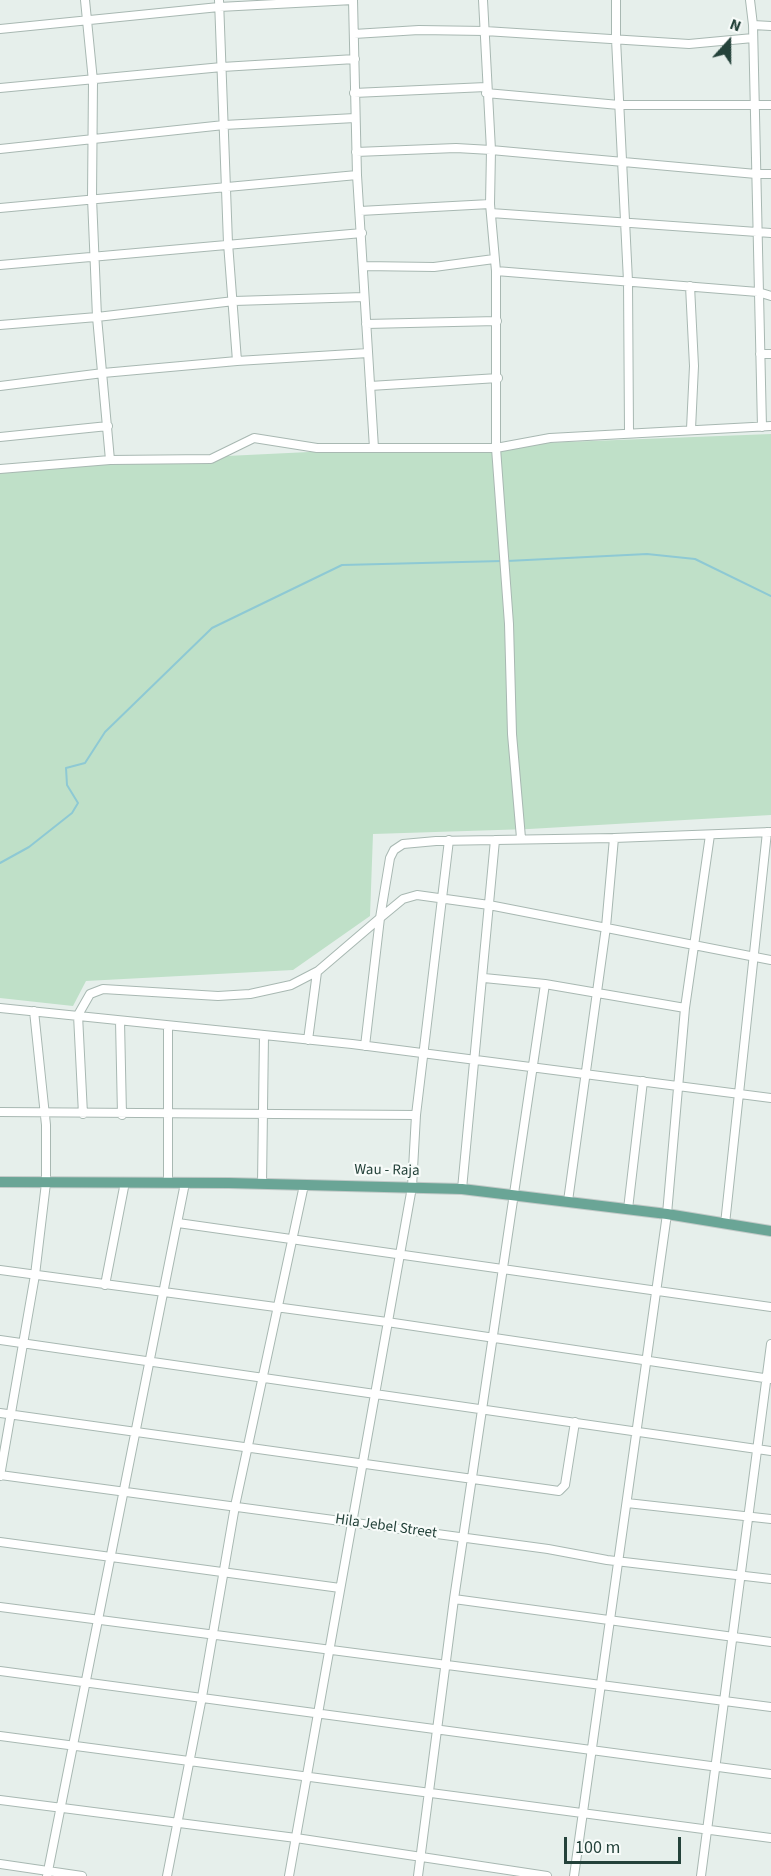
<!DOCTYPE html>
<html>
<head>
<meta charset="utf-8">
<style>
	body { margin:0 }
	#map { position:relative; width:771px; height:1876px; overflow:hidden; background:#e6efeb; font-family:"Source Sans 3",sans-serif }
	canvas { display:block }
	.north { position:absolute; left:699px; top:12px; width:60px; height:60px; -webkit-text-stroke:4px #f7fbf9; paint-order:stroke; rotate:21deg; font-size:16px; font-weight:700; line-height:24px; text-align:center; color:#24423a }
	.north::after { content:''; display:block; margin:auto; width:21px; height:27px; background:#24423a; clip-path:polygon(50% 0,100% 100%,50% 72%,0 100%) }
	.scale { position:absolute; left:564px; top:1837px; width:117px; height:27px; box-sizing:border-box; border:3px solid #24423a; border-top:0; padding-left:8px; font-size:18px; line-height:21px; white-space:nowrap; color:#24423a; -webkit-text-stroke:4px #f7fbf9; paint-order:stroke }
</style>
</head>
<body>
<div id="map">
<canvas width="771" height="1876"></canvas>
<div class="north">N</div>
<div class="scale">100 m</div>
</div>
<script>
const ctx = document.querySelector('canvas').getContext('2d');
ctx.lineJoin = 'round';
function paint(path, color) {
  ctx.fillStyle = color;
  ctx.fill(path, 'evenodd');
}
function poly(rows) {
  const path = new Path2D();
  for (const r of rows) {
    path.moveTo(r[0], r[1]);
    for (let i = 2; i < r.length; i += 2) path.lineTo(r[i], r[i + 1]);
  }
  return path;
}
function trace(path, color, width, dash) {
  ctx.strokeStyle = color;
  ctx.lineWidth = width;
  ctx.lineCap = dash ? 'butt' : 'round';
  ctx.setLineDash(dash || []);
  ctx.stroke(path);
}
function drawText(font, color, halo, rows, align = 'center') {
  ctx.font = font + ' "Source Sans 3",sans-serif';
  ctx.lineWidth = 4.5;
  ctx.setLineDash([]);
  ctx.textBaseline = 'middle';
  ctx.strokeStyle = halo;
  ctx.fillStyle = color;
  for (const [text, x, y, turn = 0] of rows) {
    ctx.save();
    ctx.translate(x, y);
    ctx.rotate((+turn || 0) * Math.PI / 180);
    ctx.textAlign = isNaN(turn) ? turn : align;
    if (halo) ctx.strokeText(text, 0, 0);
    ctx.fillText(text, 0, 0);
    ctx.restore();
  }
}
paint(poly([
	[771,434,771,815,529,829,373,834,370,916,293,970,86,981,73,1006,0,998,0,467,309,452]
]), '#bfe0c8');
trace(poly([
	[507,561,647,554,695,559,771,596],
	[0,863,29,847,72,813,78,803,67,785,66,768,85,763,105,732,212,628,342,565,502,561]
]), '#8ec9d4', 2);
const minor = poly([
	[85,0,93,81,92,198,97,317,110,460],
	[483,0,491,150,490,204,496,271,496,448,509,624,512,734,521,838],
	[616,0,616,39,628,281,629,432],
	[750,0,753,25,762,427],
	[753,25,771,26],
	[0,29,219,7,353,0,357,175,374,448],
	[354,34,419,30,485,31,689,44,753,38],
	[0,88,222,67,355,59],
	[354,93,486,87],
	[486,93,619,105,771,105],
	[0,149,224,125,355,118],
	[356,152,456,148,491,150,756,174,771,174],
	[0,208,357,175],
	[360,211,490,204],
	[491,213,771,233],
	[0,265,362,233],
	[363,266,434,267,494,259],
	[496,271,758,292,771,296],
	[690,286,694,366,691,429],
	[366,324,497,321],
	[0,325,97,317,234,301,364,297],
	[760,354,771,354],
	[237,361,368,353],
	[0,386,103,373,237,361,228,243,219,0],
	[370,386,498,378],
	[0,437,108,426],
	[0,469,110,460,211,459,254,438,317,448,496,448,550,438,771,426],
	[484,978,545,984,685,1008],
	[0,1008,352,1044,771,1098],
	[120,1021,122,1115],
	[308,1040,317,972],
	[365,1046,380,918,403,899,417,895,489,905,771,960],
	[0,1112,416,1115],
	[83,1114,78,1015,90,994,103,989,218,996,250,994,291,985,318,971,380,918,390,858,394,850,403,844,436,841,614,838,771,832],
	[168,1182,168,1026],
	[262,1184,264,1035],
	[462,1189,495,840],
	[568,1201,606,927,614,838],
	[628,1209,643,1081],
	[178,1223,771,1307],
	[725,1224,767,832],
	[0,1270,387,1322,771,1379],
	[105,1285,125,1182],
	[0,1340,771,1451],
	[0,1413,559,1491,565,1485,575,1422],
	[0,1475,548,1549,607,1560,771,1579],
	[0,1476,35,1275,46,1183,46,1125,34,1011],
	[627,1503,771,1519],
	[0,1542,340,1588],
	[454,1599,771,1642],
	[0,1607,771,1707],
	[0,1671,771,1774],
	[0,1736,771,1838],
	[0,1800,296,1838,547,1876],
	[0,1864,82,1876],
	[47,1876,185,1183],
	[167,1876,202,1697,235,1506,304,1185],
	[289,1876,412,1187,416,1115,449,840],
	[418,1876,454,1599,545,984],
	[574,1876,667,1214,685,1008,710,835],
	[701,1876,771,1344]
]);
const major = poly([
	[0,1182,229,1183,462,1189,667,1214,771,1231]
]);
trace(minor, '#a8b8b2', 10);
trace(major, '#c2cac8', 12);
trace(minor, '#fff', 8);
trace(major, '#6aa596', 10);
drawText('15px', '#24423a', '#f7fbf9', [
	["Wau - Raja",387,1171,1],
	["Hila Jebel Street",386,1527,8]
]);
</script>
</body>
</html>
